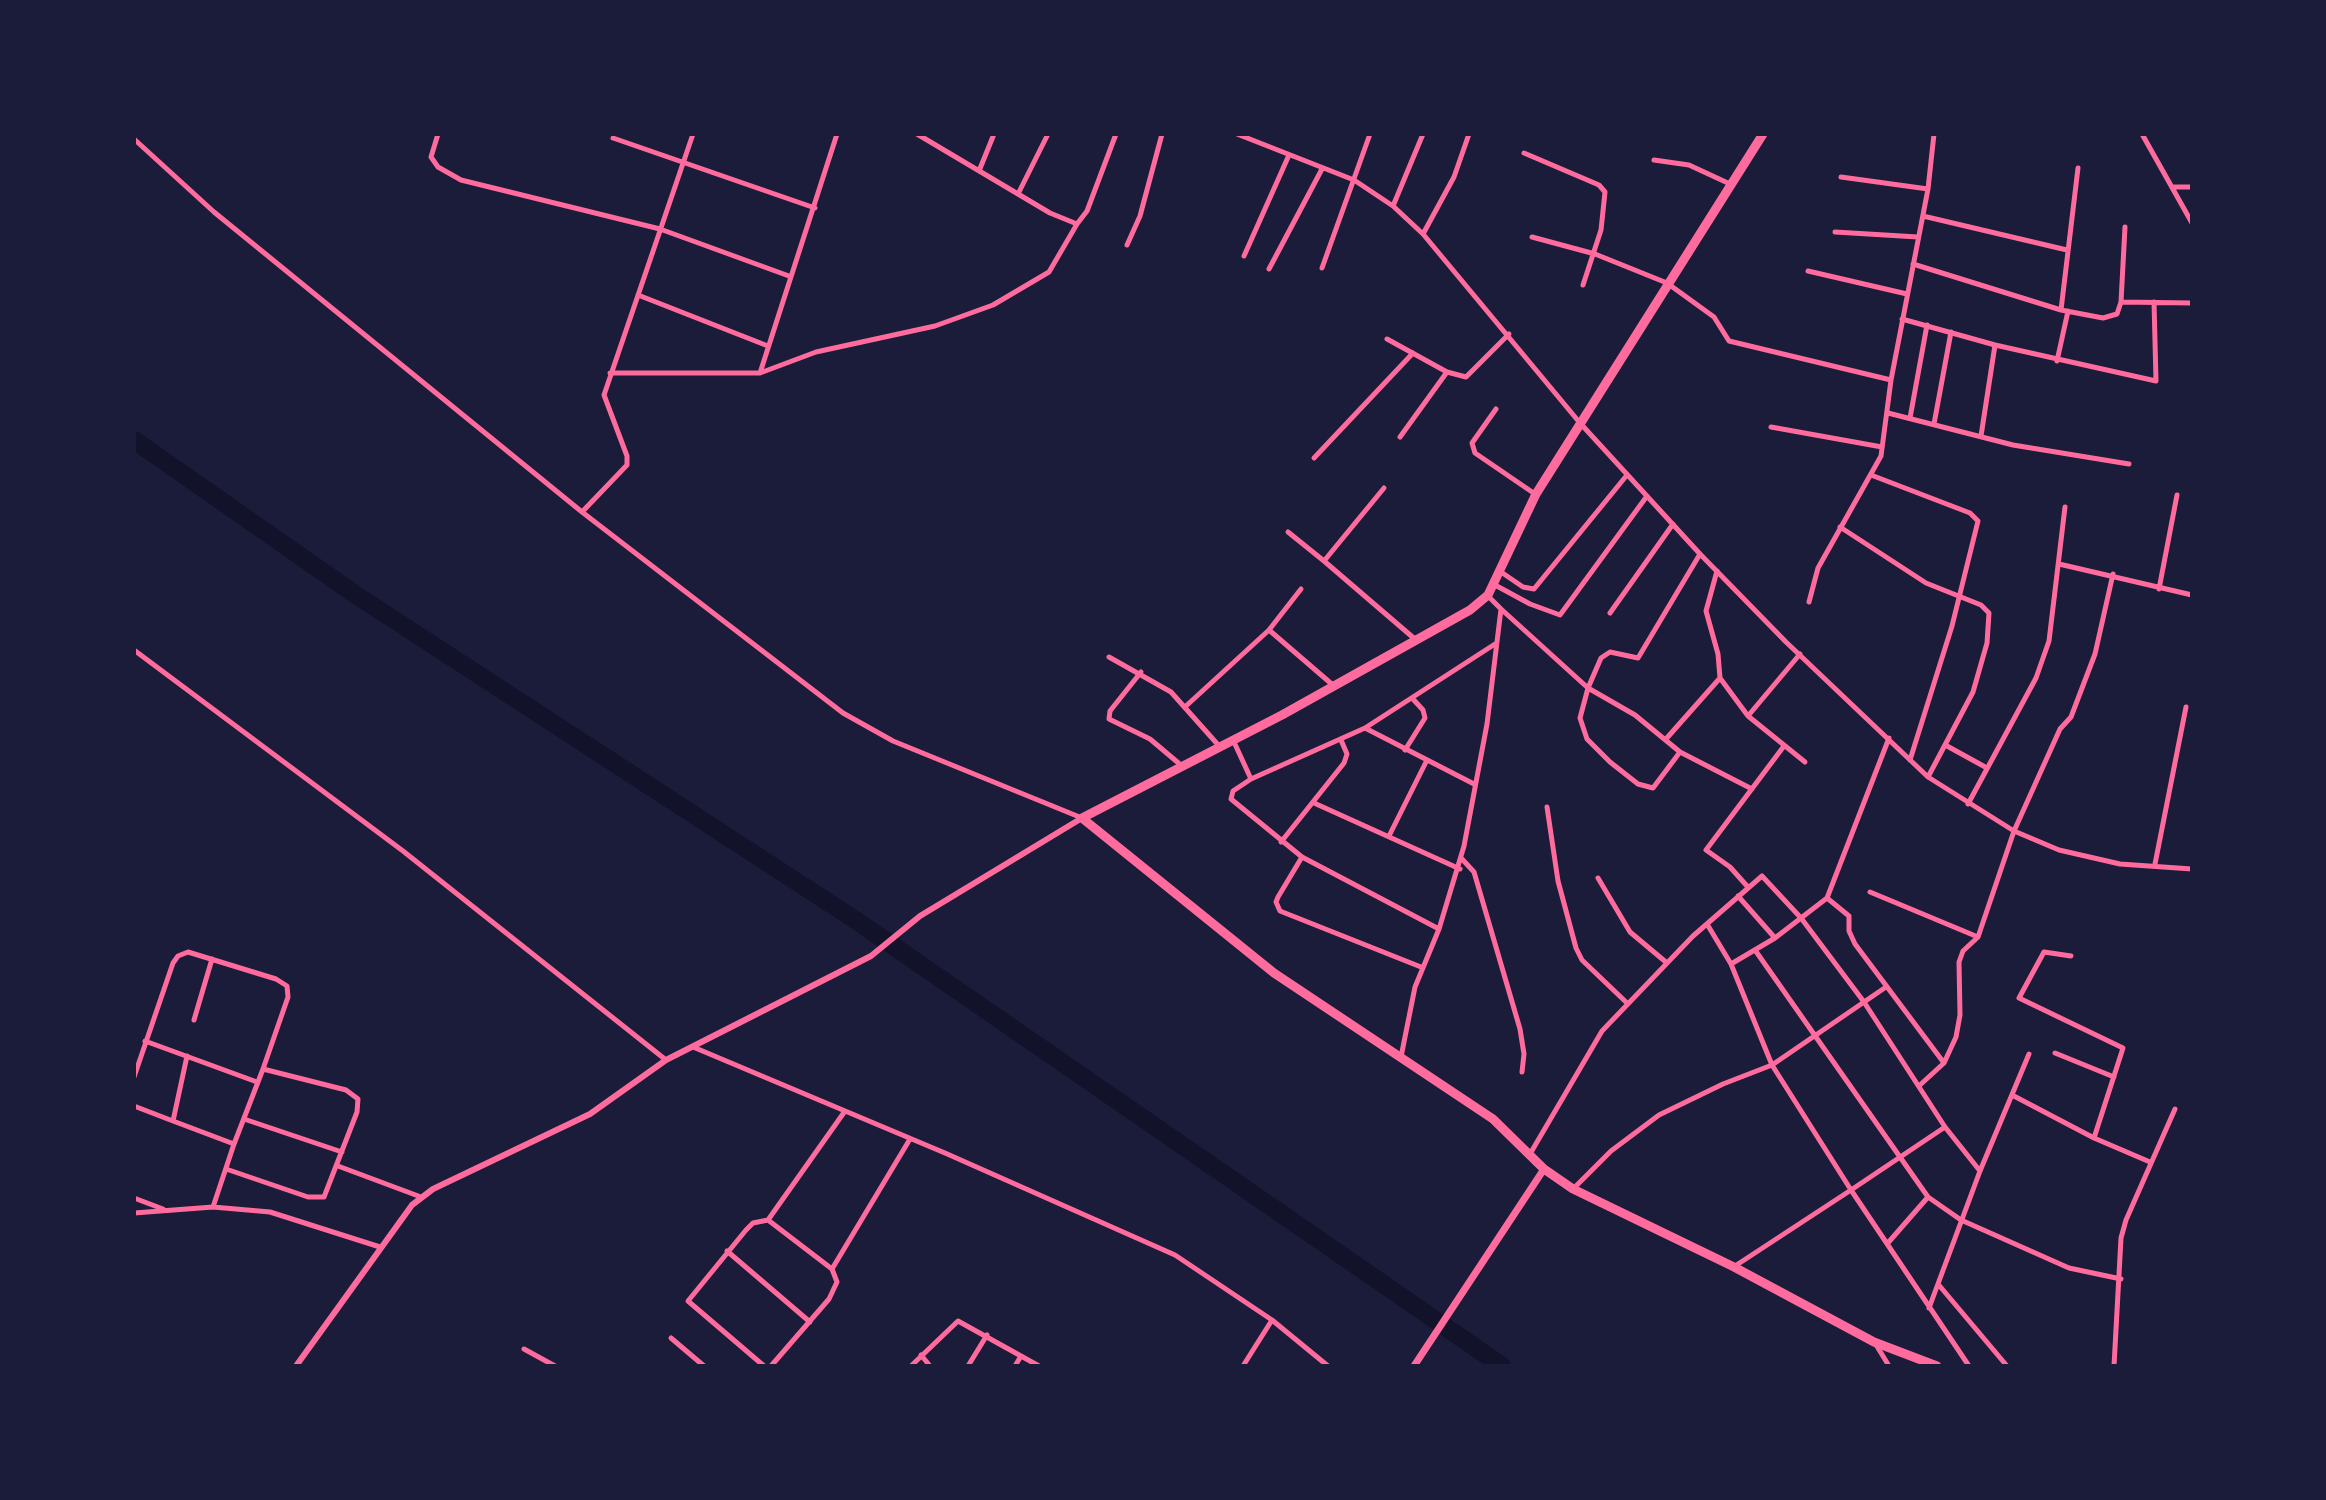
<!DOCTYPE html>
<html>
<head>
<meta charset="utf-8">
<style>
	body { margin:0 }
	#map { position:relative; width:2326px; height:1500px; overflow:hidden; background:#1b1b3a; font-family:Figtree,sans-serif }
	canvas { display:block }
	.frame { position:absolute; inset:0; border:136px solid #1b1b3a; pointer-events:none }
</style>
</head>
<body>
<div id="map">
<canvas width="2326" height="1500"></canvas>
<div class="frame"></div>
</div>
<script>
const ctx = document.querySelector('canvas').getContext('2d');
ctx.lineJoin = 'round';
function poly(rows) {
  const path = new Path2D();
  for (const r of rows) {
    path.moveTo(r[0], r[1]);
    for (let i = 2; i < r.length; i += 2) path.lineTo(r[i], r[i + 1]);
  }
  return path;
}
function trace(path, color, width, dash) {
  ctx.strokeStyle = color;
  ctx.lineWidth = width;
  ctx.lineCap = dash ? 'butt' : 'round';
  ctx.setLineDash(dash || []);
  ctx.stroke(path);
}
trace(poly([
	[134,440,356,595,857,921,1502,1366]
]), '#12122b', 18);
trace(poly([
	[438,134,431,157,438,167,461,180,660,229,789,276],
	[837,134,760,373,816,352,935,326,993,305,1049,272,1077,224],
	[917,134,1050,213,1077,224,1087,211,1116,134],
	[1237,134,1354,180,1393,206,1423,234,1580,423,1700,554,1786,642,1928,777,2014,831,2059,850,2120,864,2192,869],
	[2142,134,2192,223],
	[613,138,815,208],
	[134,139,214,212,582,512,843,713,893,741,1082,818],
	[1524,153,1599,185,1605,192,1601,230,1583,285],
	[1654,160,1689,165,1730,184],
	[2078,168,2061,310,2103,318,2117,314,2121,302,2192,303],
	[979,171,994,134],
	[1841,177,1928,189],
	[2174,187,2192,187],
	[1018,194,1048,134],
	[1393,206,1423,134],
	[1923,216,2067,250],
	[1835,232,1918,237],
	[1423,234,1454,177,1469,134],
	[1532,237,1595,254,1667,283,1714,317,1729,341,1891,380],
	[1127,245,1140,216,1162,134],
	[1244,256,1289,155],
	[1913,264,2061,310],
	[1322,268,1370,134],
	[1269,269,1322,169],
	[1808,271,1907,294],
	[638,295,768,346],
	[2121,302,2125,227],
	[1902,319,1995,345,1981,436],
	[1387,339,1447,372,1466,377,1509,334],
	[1995,345,2156,381,2154,302],
	[2057,361,2068,311],
	[610,373,760,373],
	[1496,409,1472,443,1475,453,1535,494],
	[1888,413,2013,445,2129,464],
	[1910,418,1927,325],
	[1934,424,1951,332],
	[1771,427,1882,447],
	[1400,437,1447,372],
	[1314,458,1413,353],
	[1871,475,1970,513,1978,521,1952,626,1910,760],
	[1384,488,1324,561,1416,640],
	[582,512,627,465,627,456,604,395,693,134],
	[1840,527,1926,583,1981,605,1989,613,1987,643,1973,692,1928,777],
	[1288,532,1324,561],
	[2059,564,2192,595],
	[1717,571,1706,611,1718,654,1720,678,1748,716,1805,762],
	[1501,572,1523,587,1534,589,1627,475],
	[1495,585,1530,604,1560,615,1647,496],
	[2159,589,2177,495],
	[1809,602,1818,568,1881,456,1891,380,1928,189,1934,134],
	[1501,609,1588,688,1635,715,1680,752,1653,788,1638,784,1610,762,1587,739,1580,718,1588,688,1601,658,1610,652,1638,658,1700,554],
	[1610,613,1673,524],
	[1269,630,1334,686],
	[134,650,403,851,666,1060],
	[1109,657,1171,692,1220,747],
	[1141,672,1110,711,1109,719,1150,739,1182,766],
	[1186,706,1269,630,1301,589],
	[1748,716,1800,654],
	[1365,728,1251,779,1233,791,1231,799,1302,857,1439,929],
	[1889,738,1827,898,1775,938,1731,964,1772,1065,1851,1190,1945,1127],
	[1666,739,1720,678],
	[1234,742,1251,779],
	[1947,746,1987,768],
	[1405,750,1425,718,1423,710,1412,698],
	[1680,752,1752,789],
	[1474,784,1365,728,1495,644],
	[1314,803,1460,869],
	[1968,804,2036,678,2049,641,2065,507],
	[1547,807,1558,881,1576,948,1582,960,1627,1003],
	[1389,836,1426,762],
	[1281,842,1344,763,1347,754,1341,740],
	[1302,857,1278,897,1276,902,1280,911,1421,967],
	[1462,859,1474,872,1520,1029,1524,1054,1522,1072],
	[2155,864,2186,707],
	[1598,878,1630,932,1667,963],
	[1747,886,1730,867,1706,850,1784,746],
	[1870,892,1978,937,2014,831,2060,729,2071,717,2095,654,2113,574],
	[1738,896,1775,938],
	[1827,898,1849,916,1849,931,1855,944,1944,1063],
	[1707,924,1731,964],
	[1755,950,1928,1197,1887,1244],
	[2071,956,2044,952,2019,998,2123,1048,2094,1138,2150,1162],
	[194,1020,212,959],
	[145,1041,257,1082],
	[693,1047,945,1153,1175,1255,1272,1320,1328,1366],
	[2055,1053,2114,1077],
	[1401,1057,1415,987,1439,929,1464,846,1487,724,1501,609,1488,596],
	[134,1077,173,963,178,956,188,952,276,979,287,986,288,997,263,1069],
	[1920,1085,1944,1063,1956,1037,1960,1015,1959,962,1963,951,1978,937],
	[2012,1095,2094,1138],
	[134,1106,173,1121,187,1056],
	[244,1119,342,1152],
	[173,1121,234,1144],
	[1530,1154,1602,1031,1693,936,1762,876,1801,918,1864,1002,1945,1127,1980,1171],
	[338,1166,421,1197],
	[1573,1189,1611,1151,1659,1115,1723,1084,1772,1065,1886,987],
	[1928,1197,1961,1220,2069,1268,2121,1279],
	[134,1198,163,1209],
	[213,1207,234,1144,263,1069,346,1090,358,1099,357,1112,324,1197,308,1197,226,1169],
	[134,1213,213,1207,270,1212,380,1247],
	[768,1220,845,1111],
	[727,1251,810,1322],
	[1735,1266,1851,1190,1969,1366],
	[832,1269,910,1139],
	[1938,1284,2007,1366],
	[1929,1308,1980,1171,2029,1054],
	[671,1338,704,1366],
	[1875,1343,1889,1366],
	[524,1349,555,1366],
	[921,1355,930,1366],
	[764,1366,688,1301,746,1230,753,1223,768,1220,832,1269,837,1282,829,1299,771,1366],
	[911,1366,958,1321,1039,1366],
	[968,1366,987,1335],
	[1015,1366,1021,1356],
	[1243,1366,1272,1320],
	[2114,1366,2121,1238,2126,1220,2175,1109]
]), '#ff6b9d', 5);
trace(poly([
	[296,1366,412,1205,433,1189,590,1114,666,1060,871,956,920,916,1082,818]
]), '#ff6b9d', 6);
trace(poly([
	[1414,1366,1544,1169]
]), '#ff6b9d', 7);
trace(poly([
	[1763,134,1536,494,1488,595,1470,610,1282,715,1082,818,1274,973,1493,1119,1544,1169,1573,1189,1734,1267,1874,1342,1937,1366]
]), '#ff6b9d', 9);
</script>
</body>
</html>
